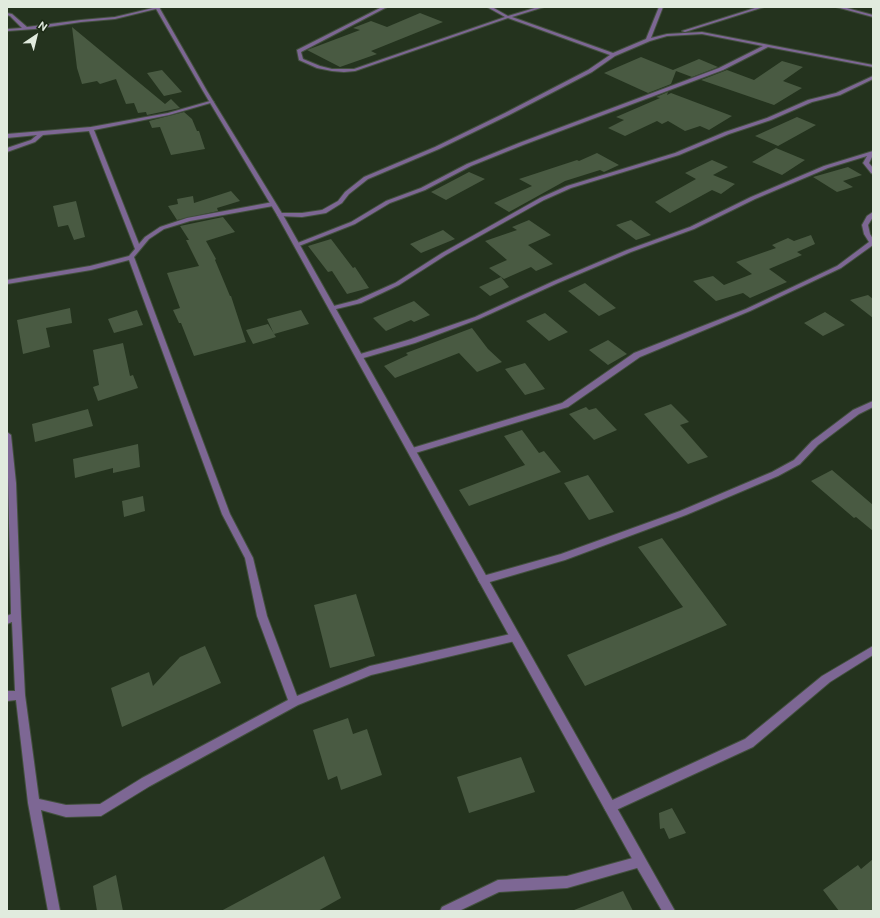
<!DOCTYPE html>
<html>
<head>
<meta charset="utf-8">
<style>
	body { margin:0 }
	#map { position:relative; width:880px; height:918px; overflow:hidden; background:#24331e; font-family:Ubuntu,sans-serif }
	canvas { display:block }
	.frame { position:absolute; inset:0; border:8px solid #e1ebde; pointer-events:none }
	.north { position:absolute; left:16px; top:16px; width:40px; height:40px; -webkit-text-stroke:3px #1b2914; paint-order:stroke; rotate:35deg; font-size:11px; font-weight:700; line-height:16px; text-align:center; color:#e1ebde }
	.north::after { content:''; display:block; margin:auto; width:14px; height:18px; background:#e1ebde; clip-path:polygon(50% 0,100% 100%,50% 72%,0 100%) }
</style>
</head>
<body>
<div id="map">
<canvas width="880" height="918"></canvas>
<div class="frame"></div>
<div class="north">N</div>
</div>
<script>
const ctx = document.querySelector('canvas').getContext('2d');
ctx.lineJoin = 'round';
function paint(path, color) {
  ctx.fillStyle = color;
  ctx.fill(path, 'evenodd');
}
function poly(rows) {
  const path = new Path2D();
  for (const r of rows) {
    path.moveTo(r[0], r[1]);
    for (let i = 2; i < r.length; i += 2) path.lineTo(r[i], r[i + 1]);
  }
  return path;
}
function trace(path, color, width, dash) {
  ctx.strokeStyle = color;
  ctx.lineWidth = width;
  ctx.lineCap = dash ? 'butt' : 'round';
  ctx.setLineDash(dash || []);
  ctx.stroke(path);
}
paint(poly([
	[420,13,443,22,371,51,377,54,340,67,307,50,360,30,353,28,371,21,387,27],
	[72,27,165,104,171,99,180,108,147,115,146,112,138,113,134,103,126,104,116,79,100,84,97,81,82,84,77,68],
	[641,57,673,70,699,59,718,67,692,77,676,71,671,84,648,93,604,73],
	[782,61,803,67,783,81,802,88,774,105,701,80,727,70,754,80],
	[162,70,182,92,164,96,147,73],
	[668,92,667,95,671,93,732,116,709,130,700,126,685,131,668,121,662,124,657,121,625,136,608,128,624,120,616,117,660,98,656,97],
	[184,112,192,119,197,131,199,131,205,149,171,155,160,127,152,128,149,121],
	[797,117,816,125,778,146,755,136],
	[776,148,805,160,782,175,752,162],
	[597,153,619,165,604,172,600,170,565,181,509,212,494,203,532,186,519,179,577,160,579,161],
	[712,160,728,167,713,175,735,184,721,194,712,190,670,213,655,202,696,179,685,173],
	[848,167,862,175,843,181,853,187,837,192,813,177],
	[469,172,485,179,446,200,431,192],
	[231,191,240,201,217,208,218,211,177,220,168,206,178,204,177,199,193,196,194,203],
	[76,201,85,237,74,240,68,225,58,227,53,206],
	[223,217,235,232,206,241,216,259,215,260,230,296,231,296,246,342,194,356,181,323,179,323,173,310,180,308,167,273,199,266,186,240,189,240,180,226],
	[529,220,551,235,528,245,553,264,536,271,531,267,504,279,489,268,507,260,485,241,517,230,512,227],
	[631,220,651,235,636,240,616,225],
	[443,230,455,239,421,253,410,244],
	[811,235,815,244,797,252,802,255,769,269,787,282,750,298,743,293,716,301,693,281,713,276,724,285,752,274,736,262,776,248,772,245,788,238,794,241],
	[331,239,353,268,355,267,369,288,347,294,332,271,328,272,308,246],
	[501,277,509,287,490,296,479,287],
	[585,283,616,308,599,316,568,291],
	[868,295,873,299,873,318,850,300],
	[414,301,430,315,414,322,411,320,386,331,373,318],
	[70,308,72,323,46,328,50,347,23,354,17,320],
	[137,310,143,325,114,333,108,319],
	[301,310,309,324,274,334,267,319],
	[825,312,845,325,823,336,804,323],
	[545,313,568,332,549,341,526,321],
	[268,324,276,337,253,344,246,330],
	[472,328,488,349,502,362,477,372,459,353,395,378,384,366,408,355,406,353],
	[608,340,627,354,608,365,589,350],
	[123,343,130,376,133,375,138,388,98,401,93,387,99,385,93,350],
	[525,363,545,389,525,395,505,369],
	[671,404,689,422,680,425,708,457,688,464,644,414],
	[586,407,589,410,596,408,617,430,594,440,569,414],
	[88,409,93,426,35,442,32,424],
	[522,430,539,453,544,451,561,472,469,506,459,490,525,465,504,436],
	[138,444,140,467,113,473,113,468,75,478,73,459],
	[832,470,873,505,873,531,856,517,854,518,811,481],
	[588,475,614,512,589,520,564,483],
	[143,496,145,511,124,517,122,501],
	[662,538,727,625,585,686,567,655,683,607,638,547],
	[356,594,375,656,330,668,314,605],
	[205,646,221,683,122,727,111,688,149,672,153,686,180,657],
	[348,718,353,734,367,729,382,775,341,790,337,776,328,780,313,730],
	[521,757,535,792,469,813,457,777],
	[672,808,686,833,669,839,664,828,660,829,659,813],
	[324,856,341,898,318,911,221,911],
	[873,859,873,911,839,911,823,890,858,865,861,869],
	[116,875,123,911,97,911,93,886],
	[623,891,633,911,574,911,574,910]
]), '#495a42');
const minor = poly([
	[157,7,160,8,115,19,81,22,35,29,7,31,7,29,22,28,10,16,7,15,7,13,12,14,27,27,81,20,115,17,157,7],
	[382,7,387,7,301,52,303,59,320,66,332,69,354,69,505,17,487,7,492,7,508,16,538,7,544,7,512,17,613,53,646,39,659,7,663,7,651,38,667,34,702,32,873,65,873,67,768,47,723,70,523,145,471,166,425,190,390,203,355,224,299,246,295,246,295,244,351,222,386,201,421,188,467,164,519,143,719,68,763,46,702,34,667,36,650,41,615,56,592,72,509,115,439,149,368,179,349,194,342,203,326,213,302,217,278,216,277,215,280,213,302,213,322,210,338,201,345,192,364,177,435,147,505,113,588,70,610,55,508,18,355,71,344,72,332,71,317,68,299,60,297,50,382,7],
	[758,7,764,7,685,32,682,31,758,7],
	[836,7,843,7,873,15,873,17,836,7],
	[873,76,873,79,840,95,812,102,771,120,729,134,679,155,571,188,544,200,446,255,399,285,361,303,332,310,329,308,330,307,357,300,395,283,442,253,540,198,567,186,675,153,725,132,767,118,808,100,836,93,873,76],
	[210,101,214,102,169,115,94,130,139,244,145,237,160,227,187,218,273,202,276,204,273,206,190,221,164,229,149,239,134,257,230,514,253,558,267,616,297,696,370,666,515,633,518,634,520,637,518,640,515,641,371,675,298,705,150,786,101,816,66,817,41,810,60,911,48,911,28,803,16,700,7,701,7,691,15,691,12,622,7,624,7,616,11,614,7,432,11,435,16,483,21,616,25,695,39,799,66,805,100,804,142,778,288,700,257,616,245,558,222,514,129,260,91,270,7,284,7,280,90,266,129,256,135,249,89,131,43,135,35,142,7,152,7,148,31,140,37,135,7,138,7,134,91,127,168,113,210,101],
	[873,151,873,155,869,163,873,168,873,174,871,173,863,163,867,156,828,168,755,199,694,229,631,252,558,283,479,319,415,343,360,359,356,357,357,355,411,339,475,317,554,281,627,250,690,227,751,197,824,166,873,151],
	[873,212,873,217,868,225,870,234,873,239,873,245,841,268,750,311,640,357,568,407,412,454,408,451,409,449,562,403,634,353,746,309,837,266,869,242,864,234,862,225,867,216,873,212],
	[873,401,873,407,859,414,818,445,800,464,778,476,686,515,565,560,483,584,480,583,478,580,480,577,483,576,561,554,680,511,772,472,794,460,812,441,853,410,873,401],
	[873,646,873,655,830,682,753,747,614,811,610,813,606,811,604,807,606,803,745,739,822,676,873,646],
	[640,856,644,858,646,862,644,866,567,888,499,892,459,911,440,911,442,907,498,880,567,876,640,856]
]);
const tertiary = poly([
	[155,7,159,7,207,91,283,215,675,911,662,911,636,866,277,215,203,91,155,7]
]);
trace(minor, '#42503d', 2);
trace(tertiary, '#42503d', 2);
paint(minor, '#7d6794');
paint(tertiary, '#7d6794');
</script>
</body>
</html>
